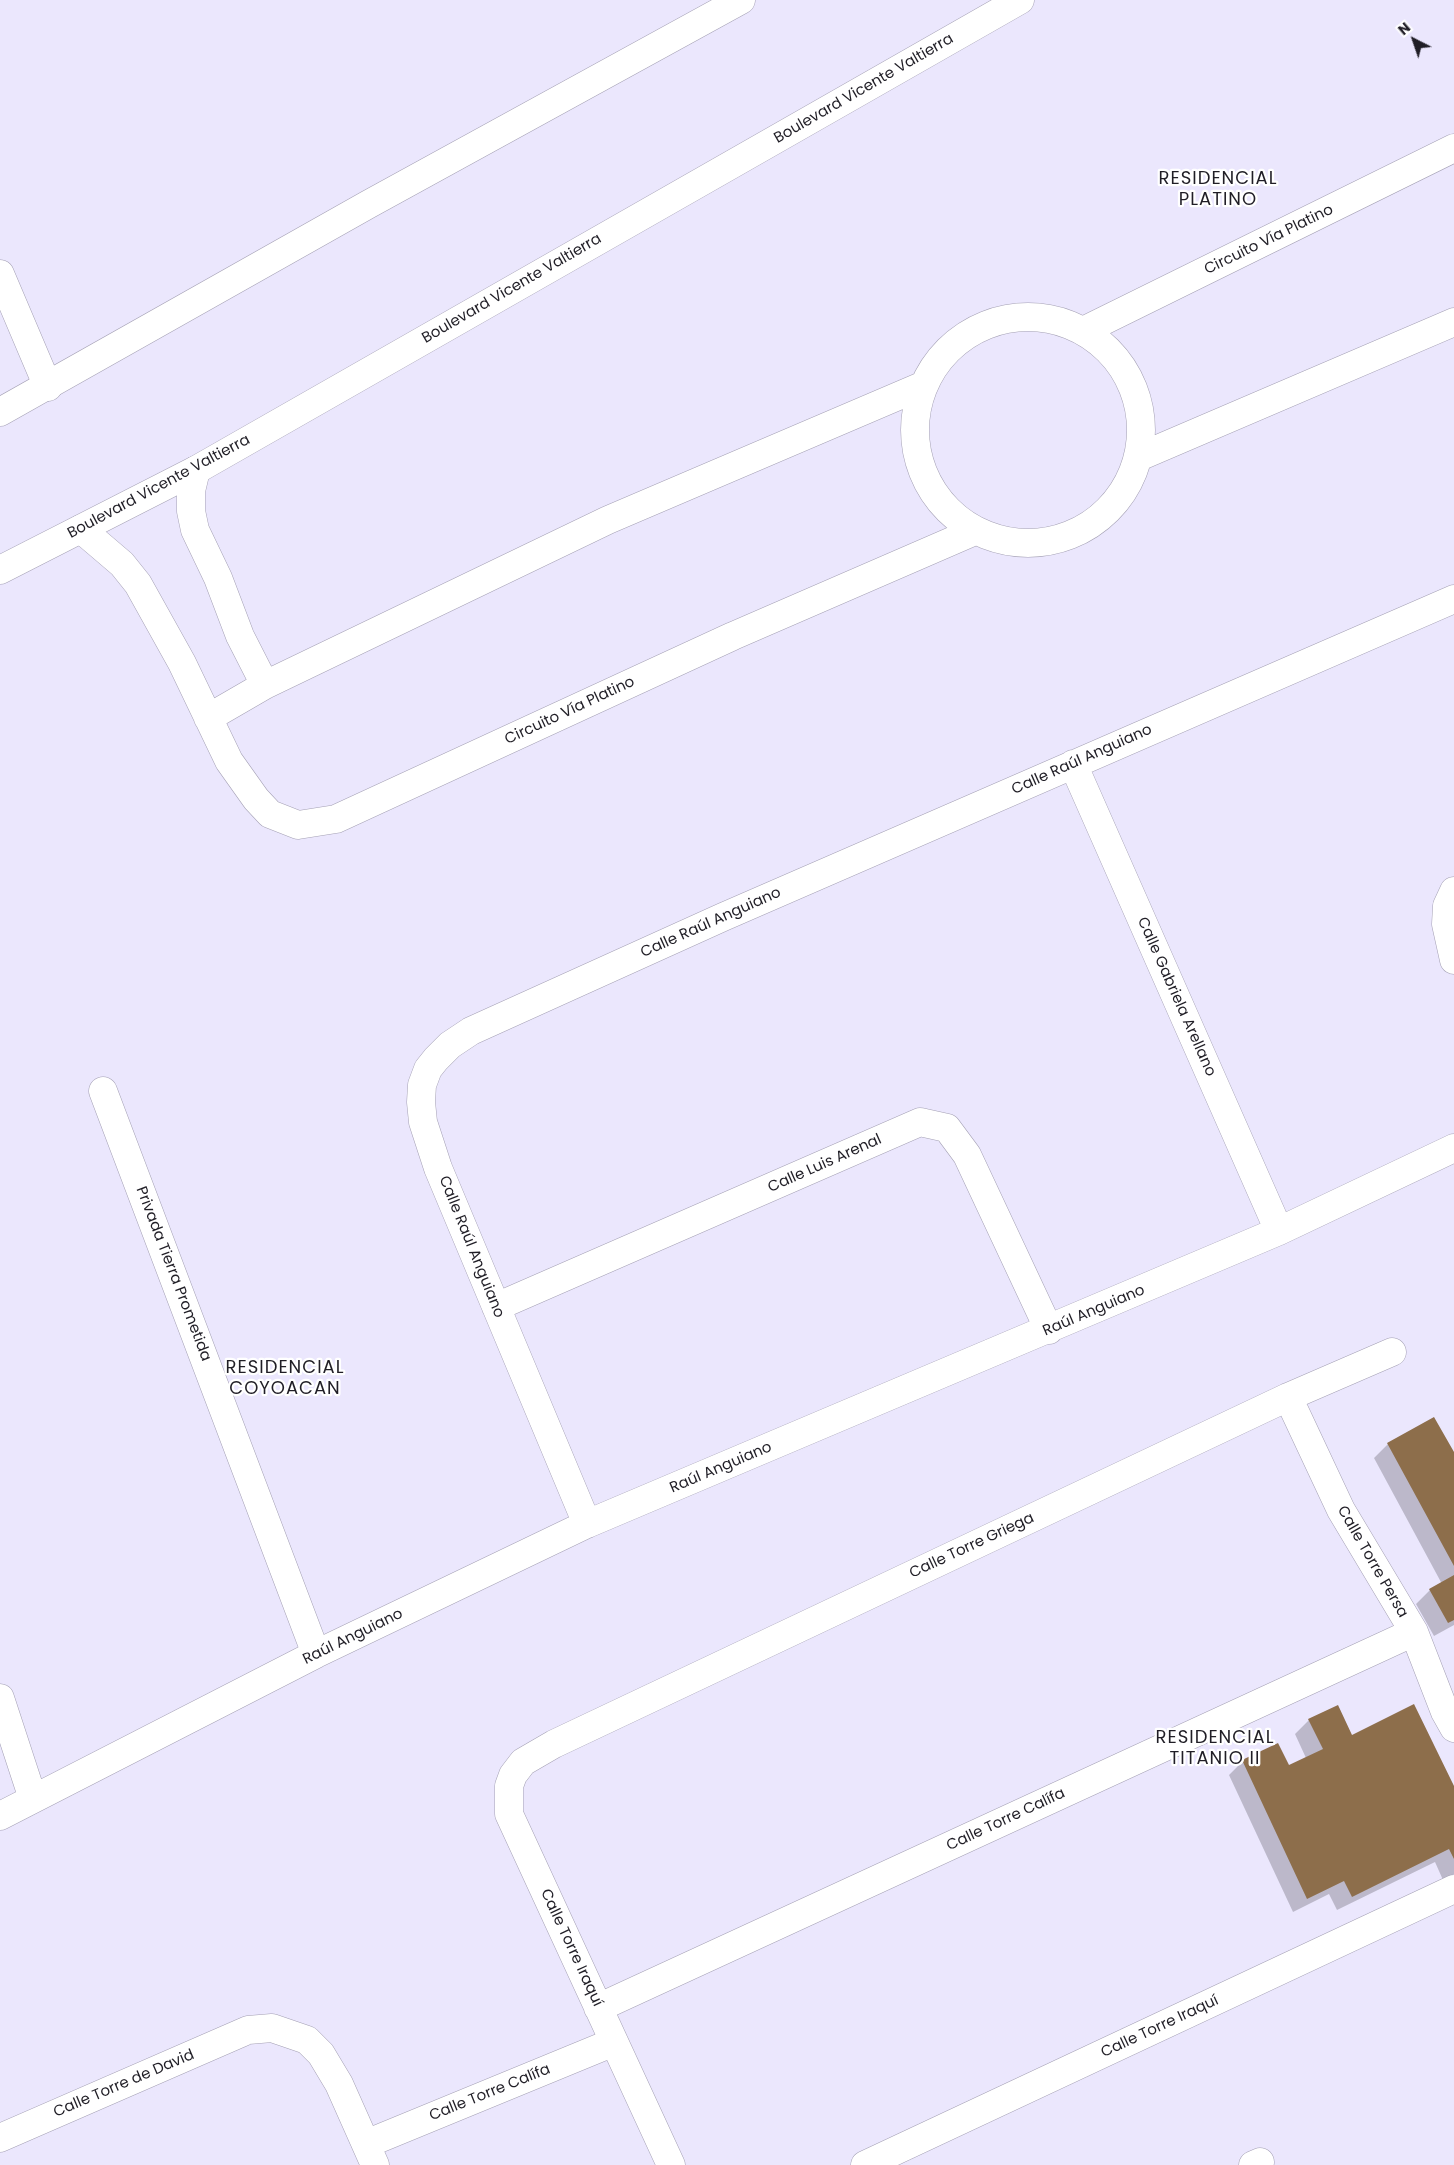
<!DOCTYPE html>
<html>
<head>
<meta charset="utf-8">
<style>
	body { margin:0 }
	#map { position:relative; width:1454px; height:2165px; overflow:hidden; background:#ebe7fd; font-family:Poppins,sans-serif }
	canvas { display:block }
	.north { position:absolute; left:1389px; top:15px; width:50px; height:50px; -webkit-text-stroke:4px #fff; paint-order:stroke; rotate:319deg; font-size:14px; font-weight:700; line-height:20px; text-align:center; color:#201e26 }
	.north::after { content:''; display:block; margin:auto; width:18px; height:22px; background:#201e26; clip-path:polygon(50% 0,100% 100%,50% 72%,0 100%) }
</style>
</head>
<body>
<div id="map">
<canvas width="1454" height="2165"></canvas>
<div class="north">N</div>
</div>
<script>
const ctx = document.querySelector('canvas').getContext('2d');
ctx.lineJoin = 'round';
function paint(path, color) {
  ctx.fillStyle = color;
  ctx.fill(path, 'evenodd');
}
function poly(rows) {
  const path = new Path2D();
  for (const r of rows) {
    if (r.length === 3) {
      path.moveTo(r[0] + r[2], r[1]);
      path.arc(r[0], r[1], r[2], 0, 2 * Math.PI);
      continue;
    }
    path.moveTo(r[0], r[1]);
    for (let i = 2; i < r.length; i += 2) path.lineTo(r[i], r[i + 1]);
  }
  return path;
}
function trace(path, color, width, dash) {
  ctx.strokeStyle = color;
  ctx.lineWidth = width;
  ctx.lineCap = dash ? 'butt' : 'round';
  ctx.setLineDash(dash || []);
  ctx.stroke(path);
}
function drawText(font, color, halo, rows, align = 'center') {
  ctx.font = font + ' Poppins,sans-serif';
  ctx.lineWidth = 4.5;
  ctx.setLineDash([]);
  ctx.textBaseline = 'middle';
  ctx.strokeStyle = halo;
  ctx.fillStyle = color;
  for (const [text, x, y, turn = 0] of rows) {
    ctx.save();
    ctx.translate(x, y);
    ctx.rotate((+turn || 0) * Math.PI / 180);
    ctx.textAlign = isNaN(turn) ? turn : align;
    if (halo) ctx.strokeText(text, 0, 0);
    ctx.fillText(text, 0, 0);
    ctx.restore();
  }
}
paint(poly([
	[1388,1444,1454,1455,1454,1625,1434,1636,1416,1604,1430,1590,1442,1584,1374,1458],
	[1309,1720,1351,1736,1454,1789,1454,1874,1443,1880,1435,1862,1337,1910,1329,1894,1293,1912,1229,1775,1243,1761,1288,1767,1306,1758,1295,1734]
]), '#0003');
paint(poly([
	[1434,1417,1454,1452,1454,1566,1387,1443],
	[1454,1575,1454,1620,1448,1623,1429,1589],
	[1414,1704,1454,1786,1454,1859,1449,1849,1352,1897,1344,1881,1307,1899,1242,1760,1278,1743,1289,1765,1323,1749,1308,1719,1338,1705,1352,1735]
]), '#8d6e4b');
const street = poly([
	[0,274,48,387],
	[1028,430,113],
	[1083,331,1454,148],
	[1139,457,1454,322],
	[196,470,191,491,191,511,195,530,218,578,240,636,265,685],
	[81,529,122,564,138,584,182,663,229,761,256,799,270,814,298,825,336,819,733,636,975,531],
	[208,718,265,685,608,520,924,385],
	[1073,764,1279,1231],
	[1454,891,1447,906,1446,924,1454,960],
	[103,1091,316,1654],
	[496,1307,920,1122,947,1128,967,1155,1049,1330],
	[1288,1397,1341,1510,1414,1632,1445,1712,1454,1728],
	[587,1524,438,1168,423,1122,421,1102,422,1085,428,1069,436,1059,450,1045,471,1031,723,917,1454,599],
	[0,1698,33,1799],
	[0,1816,316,1654,587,1524,1279,1231,1454,1148],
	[598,2008,1414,1632],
	[0,2138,248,2030,272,2028,307,2040,321,2054,339,2084,375,2165],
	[366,2144,614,2042],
	[671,2165,509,1814,509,1786,513,1775,523,1762,554,1744,1288,1397,1392,1352],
	[865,2165,1454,1889],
	[1253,2165,1260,2162]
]);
const secondary = poly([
	[0,412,369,204,741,0],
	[0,570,196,470,1020,0]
]);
trace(street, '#a4a0b4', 29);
trace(secondary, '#a4a0b4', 29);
trace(street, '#fff', 28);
trace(secondary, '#fff', 28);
drawText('15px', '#201e26', '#fff', [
	["Boulevard Vicente Valtierra",864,89,-30],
	["Circuito Vía Platino",1269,240,-26],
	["Boulevard Vicente Valtierra",512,289,-30],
	["Boulevard Vicente Valtierra",159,487,-28],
	["Circuito Vía Platino",570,711,-25],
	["Calle Raúl Anguiano",1082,760,-24],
	["Calle Raúl Anguiano",711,923,-24],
	["Calle Gabriela Arellano",1176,997,66],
	["Calle Luis Arenal",825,1164,-24],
	["Calle Raúl Anguiano",471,1247,68],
	["Privada Tierra Prometida",173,1274,69],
	["Raúl Anguiano",1094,1311,-23],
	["Raúl Anguiano",721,1468,-23],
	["Calle Torre Griega",972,1546,-25],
	["Calle Torre Persa",1372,1562,60],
	["Raúl Anguiano",353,1637,-26],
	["Calle Torre Calífa",1006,1820,-25],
	["Calle Torre Iraquí",571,1948,65],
	["Calle Torre Iraquí",1160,2027,-25],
	["Calle Torre de David",124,2084,-23],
	["Calle Torre Calífa",490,2093,-22]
]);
ctx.letterSpacing = '1px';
drawText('18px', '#201e26', '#fff', [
	["RESIDENCIAL",1218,179],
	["PLATINO",1218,200],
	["RESIDENCIAL",285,1368],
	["COYOACAN",285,1389],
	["RESIDENCIAL",1215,1738],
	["TITANIO II",1215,1759]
]);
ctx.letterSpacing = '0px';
</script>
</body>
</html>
